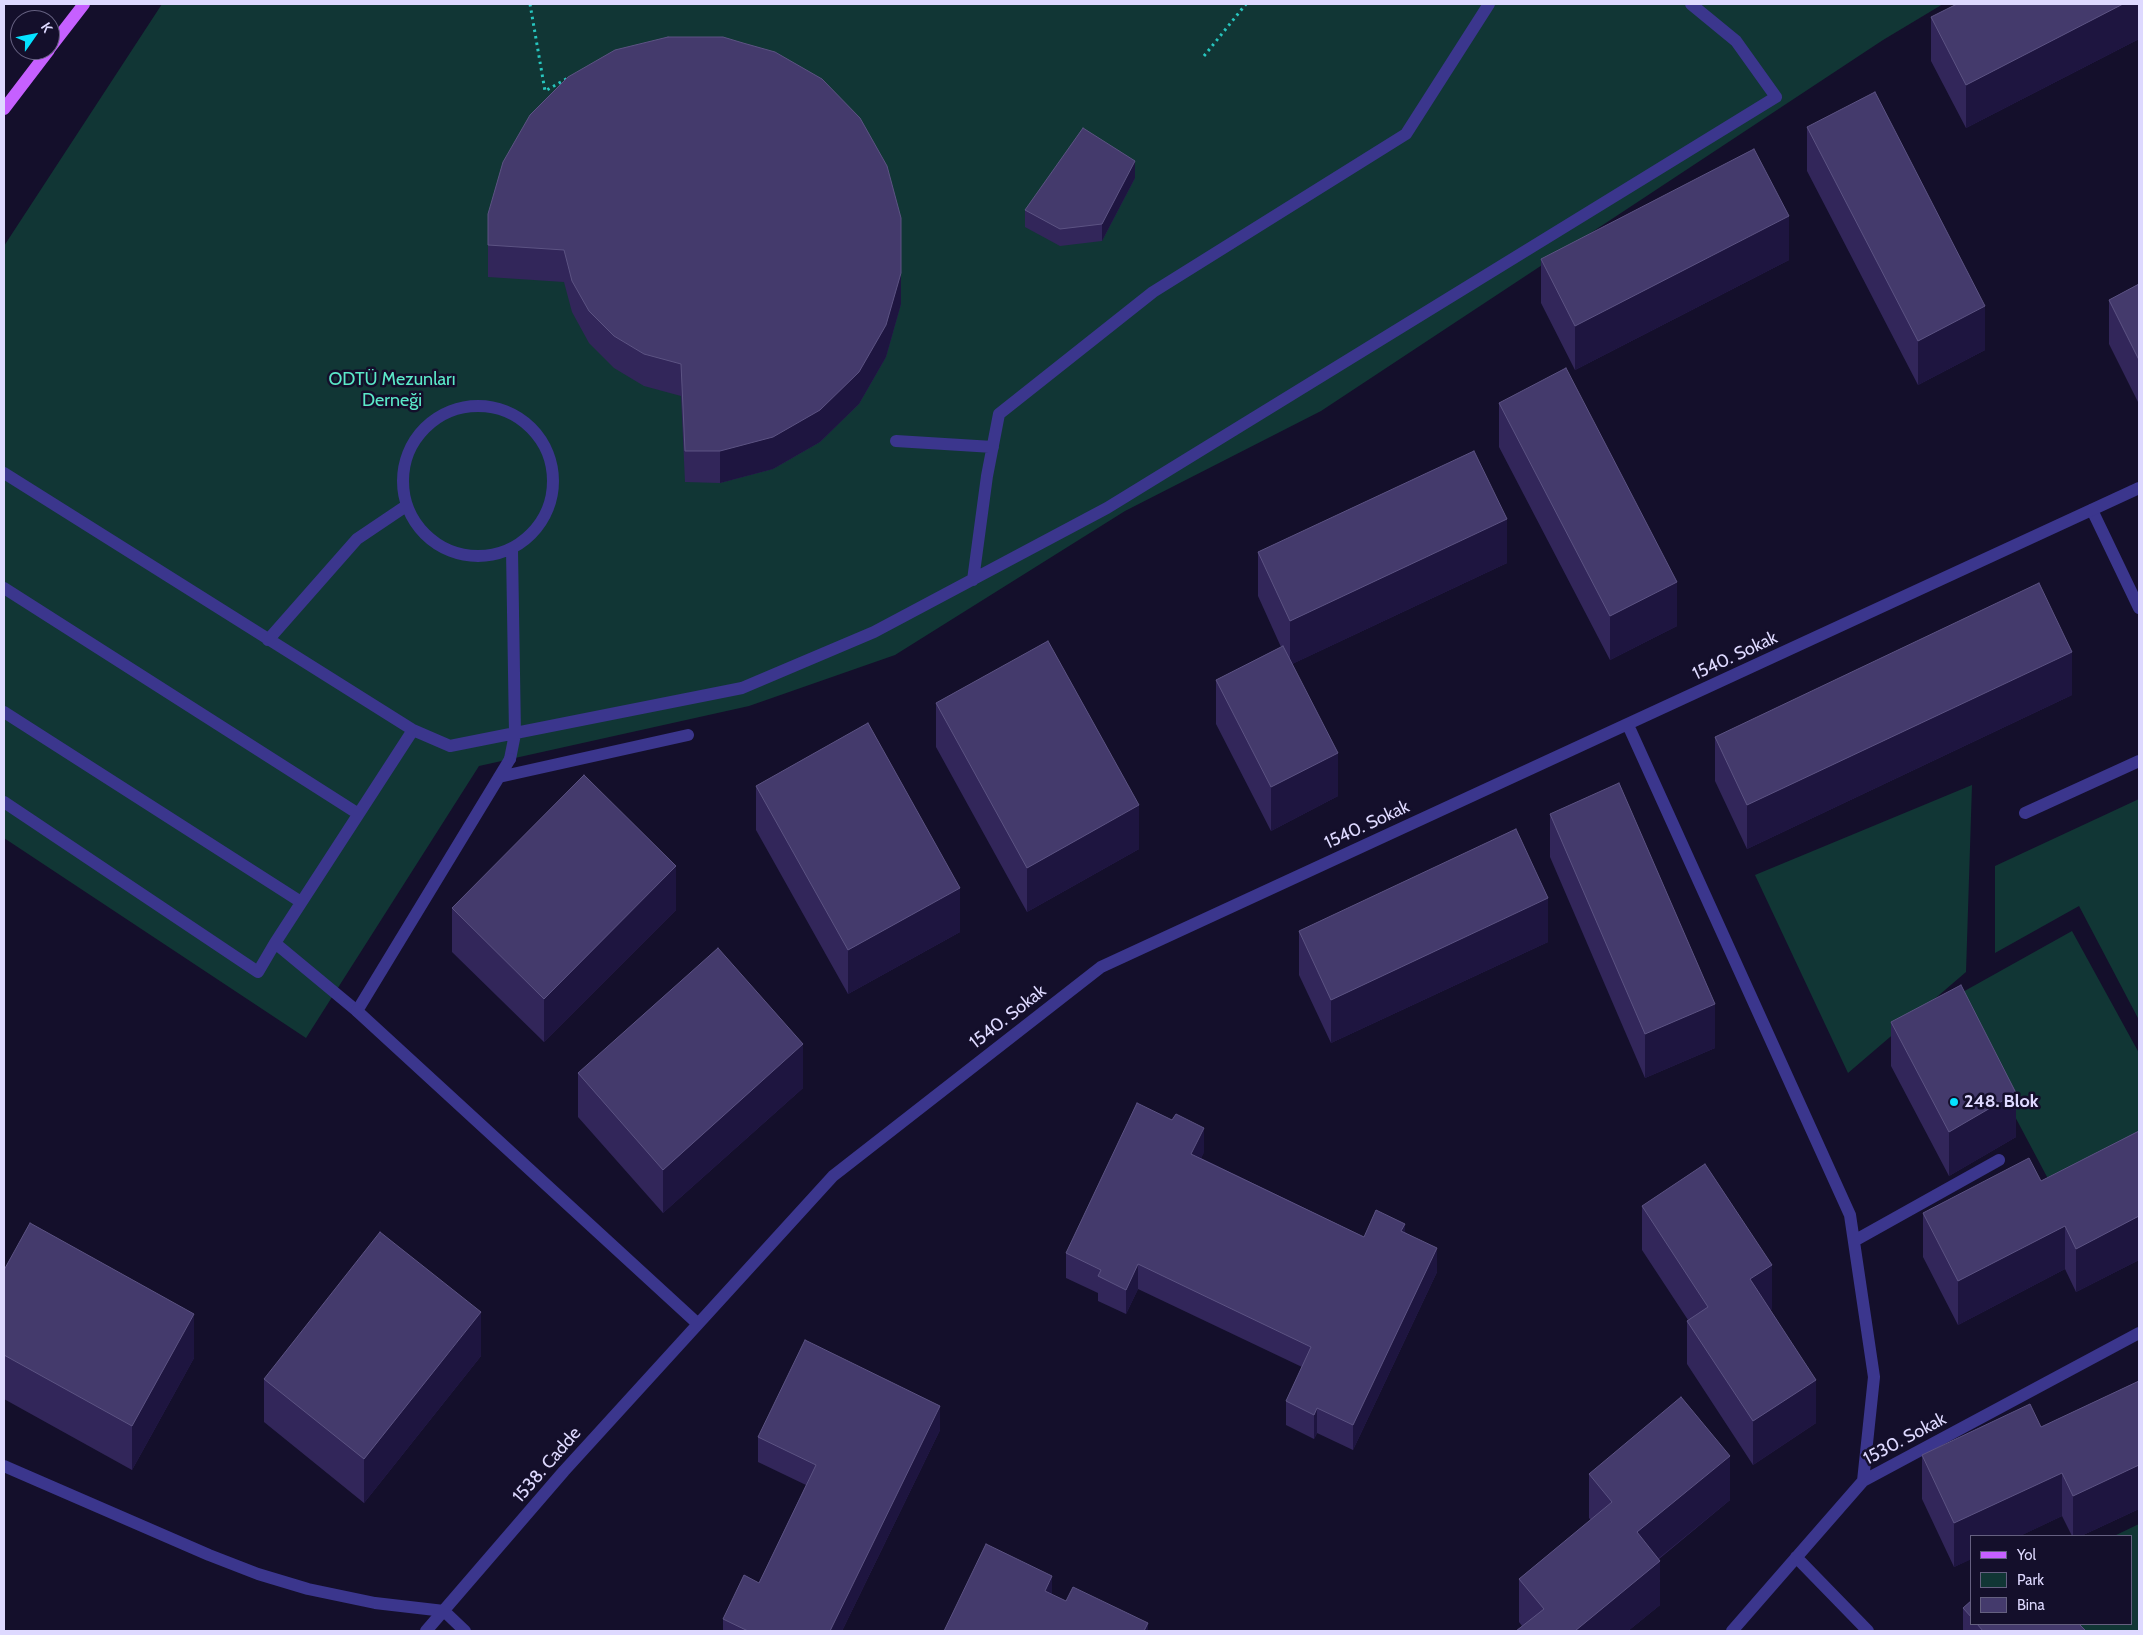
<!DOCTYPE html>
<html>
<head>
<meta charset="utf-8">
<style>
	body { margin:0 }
	#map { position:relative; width:2143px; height:1635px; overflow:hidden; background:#140f2b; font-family:Cabin,sans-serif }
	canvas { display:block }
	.frame { position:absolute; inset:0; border:5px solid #ded9ff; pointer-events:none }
	.legend { position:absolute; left:1970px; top:1535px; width:162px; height:90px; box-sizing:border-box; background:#140f2b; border:1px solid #656080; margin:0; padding:6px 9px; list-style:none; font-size:15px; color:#ded9ff }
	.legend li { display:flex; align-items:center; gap:10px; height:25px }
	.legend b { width:25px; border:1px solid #656080 }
	.north { position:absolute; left:10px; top:10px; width:50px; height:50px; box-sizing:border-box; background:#140f2b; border:1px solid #656080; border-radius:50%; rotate:57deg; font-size:14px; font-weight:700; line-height:20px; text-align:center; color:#ded9ff }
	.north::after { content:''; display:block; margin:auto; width:18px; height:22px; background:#05e2ff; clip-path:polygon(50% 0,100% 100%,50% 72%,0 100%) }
</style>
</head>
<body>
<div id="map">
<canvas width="2143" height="1635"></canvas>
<div class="frame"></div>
<ul class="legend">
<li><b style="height:6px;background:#c660ff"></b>Yol</li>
<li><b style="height:14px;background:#113635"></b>Park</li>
<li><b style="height:14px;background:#443a6c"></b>Bina</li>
</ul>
<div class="north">K</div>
</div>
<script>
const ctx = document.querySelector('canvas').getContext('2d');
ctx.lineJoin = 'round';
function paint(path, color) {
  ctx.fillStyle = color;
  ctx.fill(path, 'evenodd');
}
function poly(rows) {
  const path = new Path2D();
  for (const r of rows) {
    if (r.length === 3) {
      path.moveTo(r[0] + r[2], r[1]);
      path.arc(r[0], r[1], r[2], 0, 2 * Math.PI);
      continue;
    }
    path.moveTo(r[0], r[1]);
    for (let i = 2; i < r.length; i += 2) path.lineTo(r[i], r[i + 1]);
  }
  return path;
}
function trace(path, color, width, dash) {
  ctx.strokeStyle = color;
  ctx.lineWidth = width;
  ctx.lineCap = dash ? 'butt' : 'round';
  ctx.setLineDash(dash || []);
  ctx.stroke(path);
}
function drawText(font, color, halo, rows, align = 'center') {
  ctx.font = font + ' Cabin,sans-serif';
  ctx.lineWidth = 5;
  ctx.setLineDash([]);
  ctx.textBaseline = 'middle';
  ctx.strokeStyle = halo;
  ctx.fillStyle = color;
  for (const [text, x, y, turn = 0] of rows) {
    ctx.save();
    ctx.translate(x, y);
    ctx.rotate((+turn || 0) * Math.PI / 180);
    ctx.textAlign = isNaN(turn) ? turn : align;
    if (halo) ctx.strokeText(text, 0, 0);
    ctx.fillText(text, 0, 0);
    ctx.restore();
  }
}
paint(poly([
	[162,4,1943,4,1883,40,1321,411,1125,511,895,655,749,706,479,766,306,1038,4,838,4,246],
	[1972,785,1966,972,1848,1073,1755,875],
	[2139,799,2139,1020,2079,906,1995,953,1995,866],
	[2072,931,2139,1053,2139,1166,2063,1207,1952,998],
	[2139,1524,2139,1631,2044,1631,2037,1624,2132,1624,2132,1536,2114,1536]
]), '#113635');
trace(poly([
	[530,4,545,91,568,78],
	[1204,56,1246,4]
]), '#27c5be', 3, [2.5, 4]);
trace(poly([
	[478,481,75],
	[896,441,993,447],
	[4,473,413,730,450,746,742,688,874,632,1107,508,1776,97,1736,41,1691,4],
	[2092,510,2139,608],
	[973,580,987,476,999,414,1153,292,1406,134,1489,4],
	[4,588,357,813],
	[268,640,357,539,406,506],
	[4,712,301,902],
	[510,759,515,734,512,550],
	[4,802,258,972,275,943],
	[2025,813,2139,761],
	[357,1011,275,943,413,730]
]), '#3b368d', 12);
trace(poly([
	[1628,725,1850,1215,1874,1377,1863,1481],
	[510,759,357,1011,698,1324],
	[499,777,688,735],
	[1854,1241,1999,1160],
	[4,1466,209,1555,258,1574,308,1589,375,1603,444,1611,465,1631],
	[1796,1557,1868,1631],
	[426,1631,564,1471,833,1176,1101,967,2139,488],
	[1732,1631,1863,1481,2139,1333]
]), '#3b368d', 12);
trace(poly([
	[50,48,84,4],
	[4,109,49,50]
]), '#c660ff', 12);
paint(poly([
	[2139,4,2139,39,1966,128,1931,61,1931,17],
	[1807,127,1985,350,1918,385,1807,171],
	[1135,178,1102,241,1060,246,1025,227,1025,210],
	[488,214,901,304,886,357,859,404,820,442,773,469,720,483,685,482,681,396,644,386,614,368,589,343,572,312,564,282,488,277],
	[1541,259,1789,260,1575,370,1541,303],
	[2139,284,2139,404,2109,344,2109,300],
	[1499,403,1677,626,1610,660,1499,447],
	[1258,552,1507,563,1292,664,1338,796,1271,831,1216,724,1216,680,1281,647,1258,596],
	[2072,695,1747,849,1715,781,1715,737],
	[936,703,1139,849,1027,912,936,747],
	[756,786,960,932,848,994,756,830],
	[1550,814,1715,1048,1645,1078,1550,857],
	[452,908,676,910,544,1042,452,952],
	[1299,931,1548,942,1331,1043,1299,975],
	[1891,1022,2016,1137,1949,1176,1891,1066],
	[578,1073,803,1088,663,1213,578,1117],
	[2139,1131,2139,1260,2076,1292,2065,1269,1958,1325,1923,1257,1923,1213,2041,1181],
	[1204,1152,1201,1158,1364,1237,1405,1232,1437,1272,1353,1450,1317,1433,1314,1439,1286,1425,1286,1401,1302,1367,1138,1289,1126,1314,1098,1301,1098,1293,1066,1278,1066,1253],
	[1642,1206,1772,1309,1770,1310,1816,1423,1753,1465,1687,1364,1687,1321,1688,1320,1642,1250],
	[4,1270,194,1358,132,1470,4,1399],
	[481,1356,364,1503,264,1422,264,1379],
	[2139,1381,2139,1509,2081,1536,2072,1536,2062,1516,1954,1567,1922,1499,1922,1455,2041,1427],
	[940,1430,842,1631,723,1631,723,1619,759,1583,806,1485,758,1462,758,1437],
	[1589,1474,1730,1500,1659,1559,1660,1605,1628,1631,1516,1631,1522,1626,1519,1622,1519,1579,1591,1520,1589,1518],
	[1972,1600,1972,1624,2079,1624,2086,1631,1963,1631,1963,1608]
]), '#32265a');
paint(poly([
	[2123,4,2139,4,2139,39,1966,128,1966,85],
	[1135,161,1135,178,1102,241,1102,224],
	[1789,216,1789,260,1575,370,1575,326],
	[901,273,901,304,886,357,859,404,820,442,773,469,720,483,720,451],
	[1985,306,1985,350,1918,385,1918,341],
	[1507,519,1507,563,1290,665,1290,621],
	[1677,582,1677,626,1610,660,1610,616],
	[2072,652,2072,695,1747,849,1747,805],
	[1338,753,1338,796,1271,831,1271,787],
	[1139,805,1139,849,1027,912,1027,868],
	[676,866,676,910,544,1042,544,999],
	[960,888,960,932,848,994,848,950],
	[1548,898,1548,942,1331,1043,1331,1000],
	[1715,1004,1715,1048,1645,1078,1645,1034],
	[803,1044,803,1088,663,1213,663,1170],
	[2016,1093,2016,1137,1949,1176,1949,1132],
	[1204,1128,1204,1152,1191,1178,1191,1154],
	[2139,1216,2139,1260,2076,1292,2076,1249],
	[1405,1224,1405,1249,1401,1231],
	[2065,1226,2065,1269,1958,1325,1958,1281],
	[1437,1248,1437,1272,1353,1450,1353,1425],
	[1138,1264,1138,1289,1126,1314,1126,1290],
	[1772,1265,1772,1309,1750,1323,1750,1279],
	[481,1312,481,1356,364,1503,364,1459],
	[194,1314,194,1358,132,1470,132,1426],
	[1816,1380,1816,1423,1753,1465,1753,1421],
	[940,1406,940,1430,842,1631,830,1631],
	[1317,1408,1317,1433,1314,1439,1314,1415],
	[1730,1456,1730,1500,1637,1576,1637,1532],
	[2139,1465,2139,1509,2081,1536,2073,1536,2073,1496],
	[2062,1473,2062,1516,2020,1536,1972,1536,1972,1559,1954,1567,1954,1523],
	[1660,1561,1660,1605,1628,1631,1575,1631],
	[1052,1576,1052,1601,1045,1591],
	[1148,1623,1148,1631,1144,1631]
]), '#1e1540');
const building = poly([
	[1957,4,2123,4,1966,85,1931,17,1957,4],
	[668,37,723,37,743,43,775,52,822,79,860,118,887,166,901,218,901,273,886,325,859,372,820,410,773,437,720,451,685,451,681,364,644,354,614,336,589,311,572,281,564,250,488,245,488,214,503,162,530,115,568,77,615,50,668,37],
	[1875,92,1985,306,1918,341,1807,127,1875,92],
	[1083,128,1135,161,1102,224,1060,229,1025,210,1083,128],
	[1754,149,1789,216,1575,326,1541,259,1754,149],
	[2139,284,2139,360,2109,300,2139,284],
	[1566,368,1677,582,1610,616,1499,403,1566,368],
	[1474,451,1507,519,1290,621,1258,552,1474,451],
	[2039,583,2072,652,1747,805,1715,737,2039,583],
	[1048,641,1139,805,1027,868,936,703,1048,641],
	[1283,646,1338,753,1271,787,1216,680,1283,646],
	[868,723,960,888,848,950,756,786,868,723],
	[584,775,676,866,544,999,452,908,584,775],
	[1619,783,1715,1004,1645,1034,1550,814,1619,783],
	[1516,829,1548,898,1331,1000,1299,931,1516,829],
	[718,948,803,1044,663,1170,578,1073,718,948],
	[1961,985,2016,1093,1949,1132,1891,1022,1961,985],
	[1137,1103,1172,1120,1176,1114,1204,1128,1191,1154,1364,1237,1376,1210,1405,1224,1401,1231,1437,1248,1353,1425,1317,1408,1314,1415,1286,1401,1311,1347,1138,1264,1126,1290,1098,1276,1101,1270,1066,1253,1137,1103],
	[2139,1131,2139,1216,2076,1249,2065,1226,1958,1281,1923,1213,2029,1158,2041,1181,2139,1131],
	[1705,1164,1772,1265,1750,1279,1816,1380,1753,1421,1687,1321,1708,1307,1642,1206,1705,1164],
	[30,1223,194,1314,132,1426,4,1355,4,1270,30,1223],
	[380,1232,481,1312,364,1459,264,1379,380,1232],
	[805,1340,940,1406,830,1631,748,1631,723,1619,744,1575,759,1583,816,1465,758,1437,805,1340],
	[2139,1381,2139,1465,2073,1496,2062,1473,1954,1523,1922,1455,2030,1404,2041,1427,2139,1381],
	[1681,1397,1730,1456,1637,1532,1660,1561,1575,1631,1516,1631,1544,1609,1519,1579,1612,1502,1589,1474,1681,1397],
	[986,1544,1052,1576,1045,1591,1066,1601,1073,1587,1148,1623,1144,1631,944,1631,986,1544],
	[1972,1600,1972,1618,1963,1608,1972,1600],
	[1977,1624,2079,1624,2086,1631,1983,1631,1977,1624]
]);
paint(building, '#443a6c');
trace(building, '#5c5383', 1);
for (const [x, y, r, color] of [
	[1954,1102,5,"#05e2ff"]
]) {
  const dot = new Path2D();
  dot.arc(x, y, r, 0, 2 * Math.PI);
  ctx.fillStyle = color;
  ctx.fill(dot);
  trace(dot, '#140f2b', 2);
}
drawText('18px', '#5be9c8', '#140f2b', [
	["ODTÜ Mezunları",392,380],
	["Derneği",392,401]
]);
drawText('18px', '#ded9ff', '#140f2b', [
	["1540. Sokak",1735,656,-25],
	["1540. Sokak",1367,825,-25],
	["1540. Sokak",1008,1017,-38],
	["1530. Sokak",1905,1439,-28],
	["1538. Cadde",547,1465,-49]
]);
drawText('bold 18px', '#ded9ff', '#140f2b', [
	["248. Blok",1964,1102]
], 'left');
</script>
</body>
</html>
